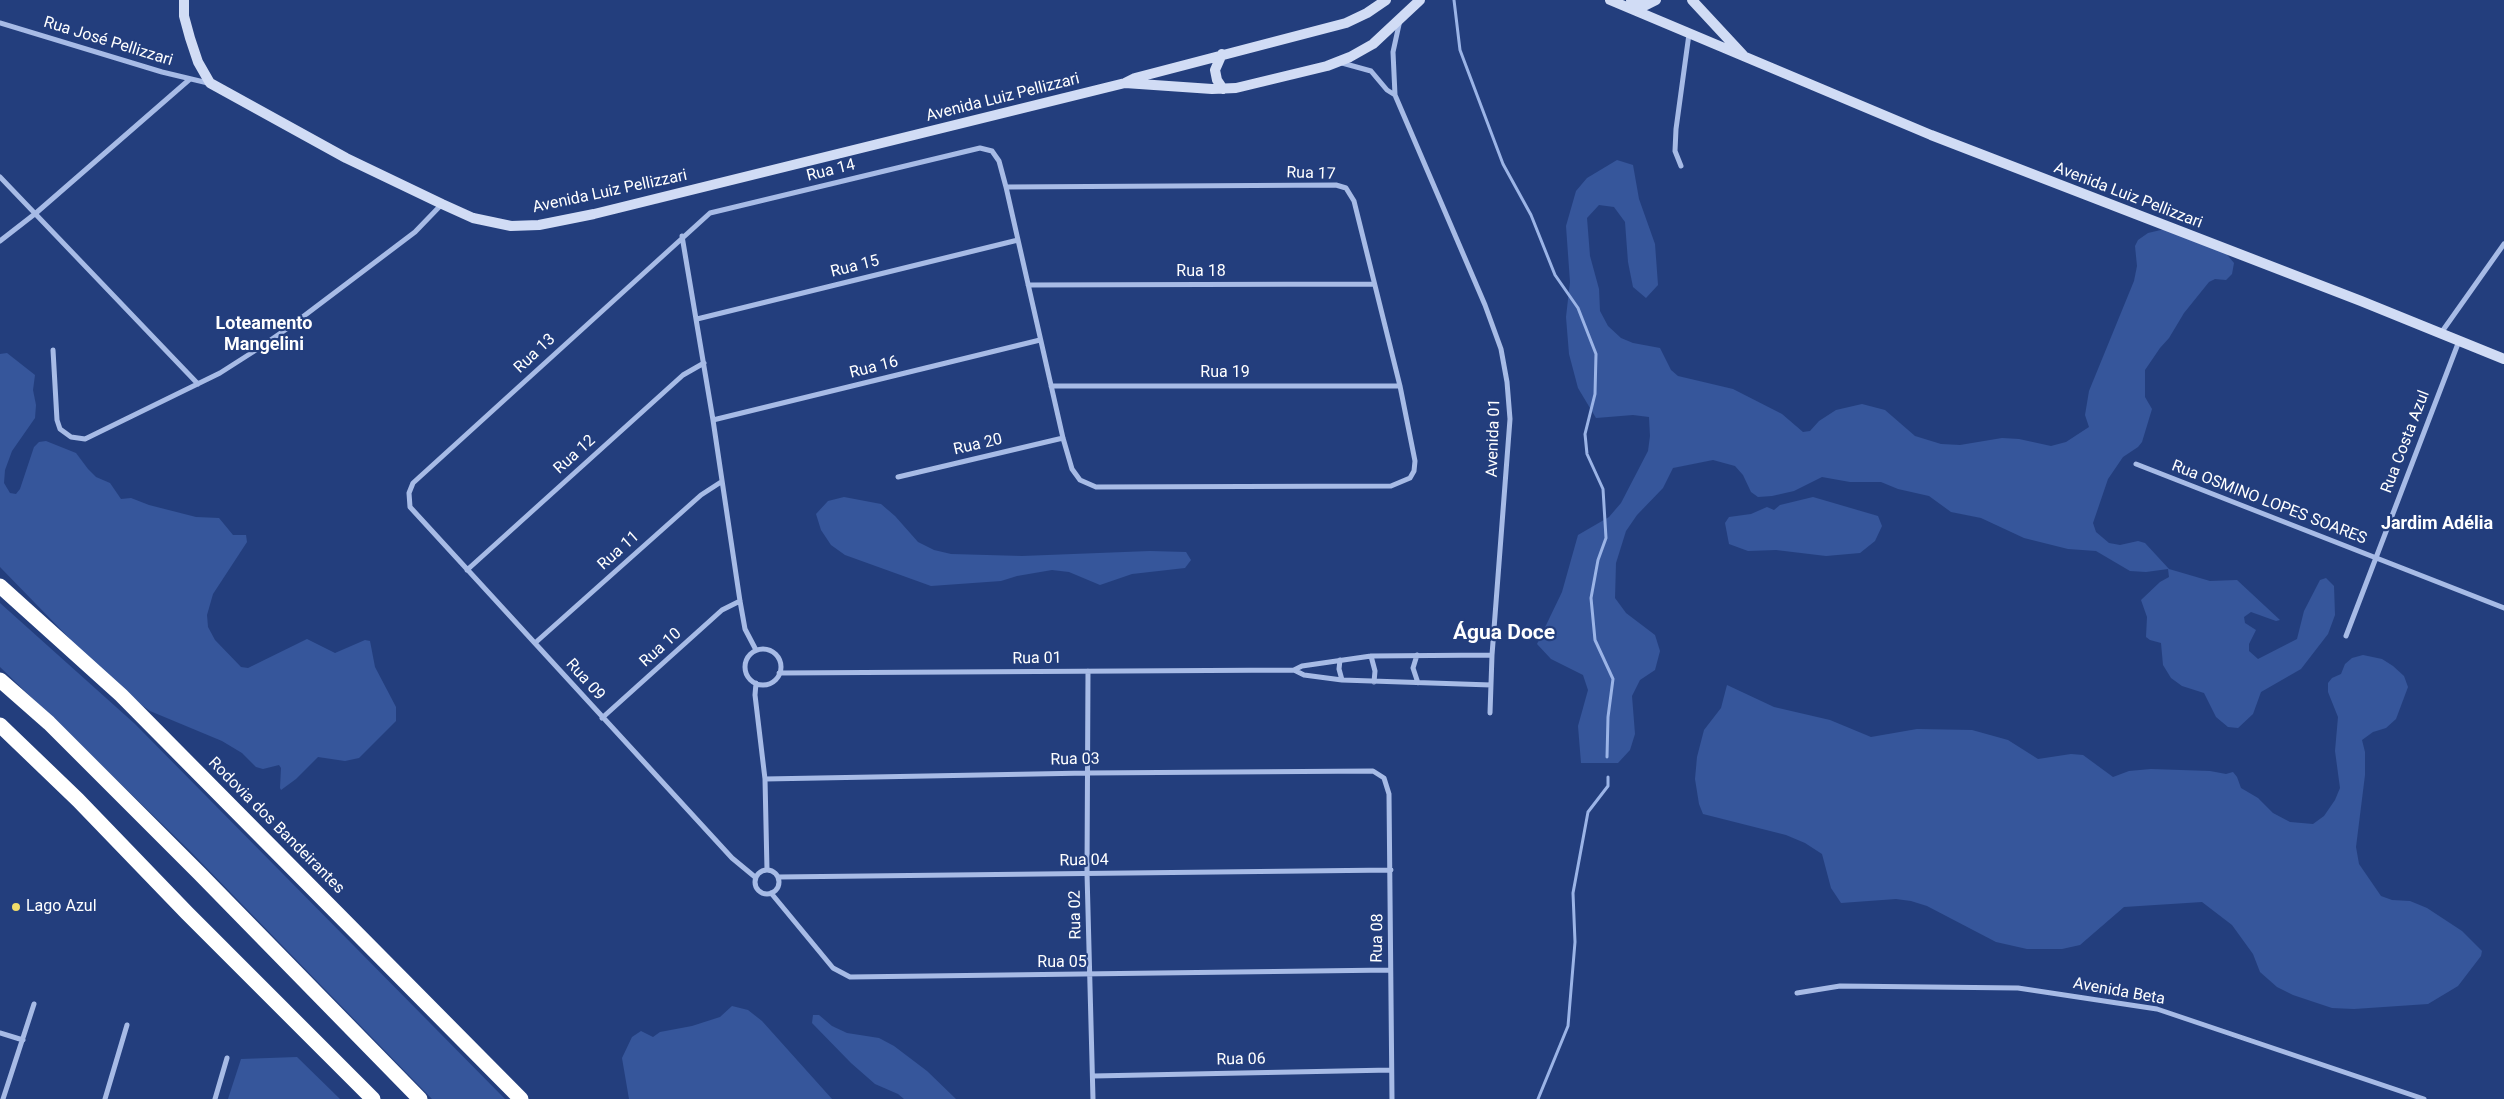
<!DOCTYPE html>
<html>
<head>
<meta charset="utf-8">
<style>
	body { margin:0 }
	canvas { display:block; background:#233e7d }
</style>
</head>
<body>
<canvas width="2504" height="1099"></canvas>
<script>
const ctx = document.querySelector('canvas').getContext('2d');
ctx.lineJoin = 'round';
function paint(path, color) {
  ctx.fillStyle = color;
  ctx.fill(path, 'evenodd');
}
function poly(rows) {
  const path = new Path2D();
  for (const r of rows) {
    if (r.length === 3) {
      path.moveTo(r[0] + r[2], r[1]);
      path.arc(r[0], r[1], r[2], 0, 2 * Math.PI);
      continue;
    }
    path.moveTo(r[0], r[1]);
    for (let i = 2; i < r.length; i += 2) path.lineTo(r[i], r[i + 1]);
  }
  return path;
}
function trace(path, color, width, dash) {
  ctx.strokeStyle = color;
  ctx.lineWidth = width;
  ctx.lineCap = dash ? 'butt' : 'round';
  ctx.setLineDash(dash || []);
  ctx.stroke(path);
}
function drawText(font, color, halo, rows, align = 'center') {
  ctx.font = font + ' Roboto,sans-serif';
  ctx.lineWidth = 4.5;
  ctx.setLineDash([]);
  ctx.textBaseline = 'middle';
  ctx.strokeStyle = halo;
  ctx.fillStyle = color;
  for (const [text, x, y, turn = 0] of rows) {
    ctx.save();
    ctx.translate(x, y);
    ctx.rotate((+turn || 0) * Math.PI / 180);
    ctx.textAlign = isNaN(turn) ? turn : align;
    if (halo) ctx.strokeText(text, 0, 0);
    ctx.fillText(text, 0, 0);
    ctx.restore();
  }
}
paint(poly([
	[1617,160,1633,165,1639,199,1655,244,1658,285,1646,298,1633,287,1628,262,1625,222,1614,207,1599,205,1587,218,1590,256,1599,289,1600,311,1608,326,1621,338,1633,343,1660,348,1671,370,1678,376,1733,389,1782,414,1803,432,1810,431,1819,421,1836,410,1862,404,1885,410,1915,436,1941,444,1960,445,2002,438,2019,439,2051,446,2066,442,2089,427,2085,415,2089,391,2134,281,2137,266,2135,246,2138,240,2148,233,2165,229,2224,251,2234,263,2232,274,2226,280,2215,279,2209,282,2184,313,2169,338,2160,348,2145,370,2145,397,2152,409,2142,442,2138,447,2123,457,2108,479,2093,523,2096,532,2109,543,2120,545,2138,541,2145,543,2169,569,2210,581,2237,580,2280,620,2276,621,2251,612,2244,617,2245,623,2256,630,2249,644,2249,651,2258,659,2297,639,2304,611,2320,580,2326,578,2334,586,2335,615,2328,634,2301,669,2261,692,2253,714,2238,728,2228,727,2216,717,2204,693,2182,686,2171,678,2163,665,2161,643,2150,640,2146,637,2147,617,2141,600,2160,582,2169,577,2168,569,2146,572,2130,571,2096,551,2068,549,2024,538,1981,518,1951,512,1929,496,1898,489,1881,482,1850,482,1822,477,1794,491,1772,496,1758,497,1751,492,1743,475,1735,466,1713,460,1673,468,1663,488,1637,515,1626,531,1616,563,1615,598,1626,613,1655,635,1660,651,1655,670,1640,680,1632,696,1635,734,1630,750,1618,763,1581,763,1578,726,1588,690,1583,675,1551,659,1537,644,1562,592,1578,535,1609,517,1621,503,1648,451,1650,436,1649,417,1633,415,1596,418,1578,388,1569,354,1566,317,1570,282,1566,226,1576,191,1587,178],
	[7,353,35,375,33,390,36,405,35,418,12,451,5,470,4,483,10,493,16,494,20,489,34,447,39,442,46,441,76,453,88,469,96,477,110,483,121,499,131,498,149,505,196,517,219,518,233,535,246,535,247,542,213,594,207,615,208,627,215,640,241,667,248,668,307,639,335,653,365,640,370,641,375,667,396,707,396,721,359,758,345,761,318,757,296,779,281,790,280,788,281,768,279,765,263,769,256,767,242,753,222,741,150,711,95,672,69,638,0,567,0,354],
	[844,497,881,504,895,516,918,542,934,550,951,554,1022,556,1150,551,1186,552,1191,560,1185,568,1132,574,1100,585,1069,572,1052,570,1017,576,1001,581,931,586,845,555,831,545,821,530,816,514,828,501],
	[1813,497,1878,516,1882,526,1875,541,1860,553,1826,556,1776,550,1748,551,1729,544,1725,523,1729,517,1751,514,1767,507,1774,510,1780,505],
	[0,603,135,724,505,1099,432,1099,190,851,0,667],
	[2363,655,2382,659,2393,666,2404,676,2408,687,2396,719,2386,728,2373,732,2362,740,2365,752,2365,775,2356,847,2359,864,2381,896,2392,900,2410,901,2427,908,2462,931,2482,951,2481,956,2458,986,2428,1004,2354,1009,2332,1008,2293,995,2277,987,2260,972,2253,954,2232,925,2202,902,2124,907,2080,945,2062,949,2027,949,1996,942,1927,906,1911,901,1896,899,1841,903,1831,888,1822,854,1805,843,1786,835,1703,814,1699,804,1695,779,1697,757,1704,730,1721,708,1727,685,1774,707,1830,720,1871,737,1917,729,1972,730,2008,740,2038,759,2071,754,2083,755,2113,777,2129,771,2151,769,2210,771,2226,774,2233,772,2237,777,2241,788,2258,798,2273,813,2290,822,2313,824,2324,816,2335,800,2340,788,2335,751,2338,717,2328,692,2328,683,2332,678,2341,674,2345,664,2352,658],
	[732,1006,748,1010,762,1021,832,1099,629,1099,622,1058,632,1037,641,1031,653,1037,660,1032,692,1026,720,1017],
	[813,1015,819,1015,832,1026,847,1033,879,1038,894,1046,927,1071,956,1099,904,1099,898,1094,875,1084,851,1063,812,1023],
	[297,1057,340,1099,228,1099,241,1059]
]), '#36569b');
trace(poly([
	[1454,0,1460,50,1503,164,1531,215,1555,275,1578,308,1596,354,1595,394,1585,434,1587,454,1603,489,1606,538,1598,560,1591,598,1595,640,1613,679,1608,717,1607,757],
	[1538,1099,1568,1026,1575,942,1573,893,1588,812,1608,786,1608,777]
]), '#9bb4e7', 3);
trace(poly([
	[1400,20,1393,52,1395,95,1485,305,1501,349,1507,382,1510,419,1492,655,1490,713],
	[0,23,162,72,208,83],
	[1342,63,1371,71,1387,90,1395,95],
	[1681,166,1675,151,1676,129,1689,34],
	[0,177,198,384],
	[682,236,713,420,740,601,745,629,756,650],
	[0,241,36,213,190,79],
	[1028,285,1374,284],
	[697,319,1018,240],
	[2441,333,2504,244],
	[53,350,57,420,60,429,71,437,85,439,220,373,256,350,288,328,415,232,442,204],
	[1051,386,1400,386],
	[713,420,1040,340],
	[2136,464,2504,608],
	[898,477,1063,438],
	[467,570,683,375,704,363],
	[2346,636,2459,341],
	[535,643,701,495,721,482],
	[763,667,18],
	[1417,655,1413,668,1418,683],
	[1371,656,1375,671,1374,682],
	[1340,660,1339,669,1342,680],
	[1294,670,1302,666,1371,656,1492,655],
	[1088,671,1087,873,1093,1099],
	[779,673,1294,670,1304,675,1342,680,1491,685],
	[756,683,755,695,765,779,767,870],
	[602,718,722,610,740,601],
	[765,779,1088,773,1373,771,1384,778,1389,794,1392,1099],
	[767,882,12],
	[755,877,732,858,410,507,409,493,413,483,710,213,980,148,992,151,999,161,1006,187,1063,438,1072,469,1080,480,1096,487,1391,486,1410,478,1414,471,1415,461,1400,386,1354,201,1346,188,1336,185,1006,187],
	[778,877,1391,870],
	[771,893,833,968,850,977,1390,970],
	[1797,993,1840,986,2018,988,2157,1009,2424,1099],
	[0,1033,23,1040],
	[1093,1076,1391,1070],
	[3,1099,34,1004],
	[105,1099,127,1025],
	[215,1099,227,1058]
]), '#a7bbe6', 5);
trace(poly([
	[184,0,184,16,190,38,198,62,210,83,346,158,442,204,473,218,511,226,539,225,594,214,1125,83,1135,78,1346,23,1367,13,1386,0],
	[1610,0,1931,135,2361,301,2504,359],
	[1631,0,1646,5,1656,0],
	[1692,0,1743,55],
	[1222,54,1215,70,1217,80,1223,89],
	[1125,83,1212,89,1236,88,1327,66,1350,57,1373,44,1420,0]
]), '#d1dcf5', 10);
trace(poly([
	[0,586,121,695,521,1099],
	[0,680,49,723,200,874,420,1099],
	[0,725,78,800,187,913,373,1099]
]), '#fff', 15);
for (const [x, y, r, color] of [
	[16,907,5,"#f1dc6a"]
]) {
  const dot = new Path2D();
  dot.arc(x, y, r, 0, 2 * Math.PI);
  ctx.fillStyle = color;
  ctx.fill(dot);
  trace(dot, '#233e7d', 2);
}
drawText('16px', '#fff', '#233e7d', [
	["Rua José Pellizzari",108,42,17],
	["Avenida Luiz Pellizzari",1003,98,-14],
	["Rua 14",831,171,-14],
	["Rua 17",1311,174,2],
	["Avenida Luiz Pellizzari",610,192,-12],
	["Avenida Luiz Pellizzari",2128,196,21],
	["Rua 15",855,267,-14],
	["Rua 18",1201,272],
	["Rua 13",535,354,-43],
	["Rua 16",874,368,-14],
	["Rua 19",1225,373],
	["Avenida 01",1494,438,-88],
	["Rua Costa Azul",2406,442,-69],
	["Rua 20",978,445,-13],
	["Rua 12",575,455,-42],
	["Rua OSMINO LOPES SOARES",2269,503,21],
	["Rua 11",619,551,-42],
	["Rua 10",661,648,-42],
	["Rua 01",1037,659,-1],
	["Rua 09",585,680,48],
	["Rua 03",1075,760,-1],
	["Rodovia dos Bandeirantes",276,826,45],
	["Rua 04",1084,861,-1],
	["Rua 02",1076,915,-91],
	["Rua 08",1378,938,-89],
	["Rua 05",1062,963],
	["Avenida Beta",2119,992,10],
	["Rua 06",1241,1060,-1]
]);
drawText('16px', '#fff', '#233e7d', [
	["Lago Azul",26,907]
], 'left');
drawText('bold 18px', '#fff', '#233e7d', [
	["Loteamento",264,324],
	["Mangelini",264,345],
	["Jardim Adélia",2437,524]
]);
drawText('bold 21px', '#fff', '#233e7d', [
	["Água Doce",1504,634]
]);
</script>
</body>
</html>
